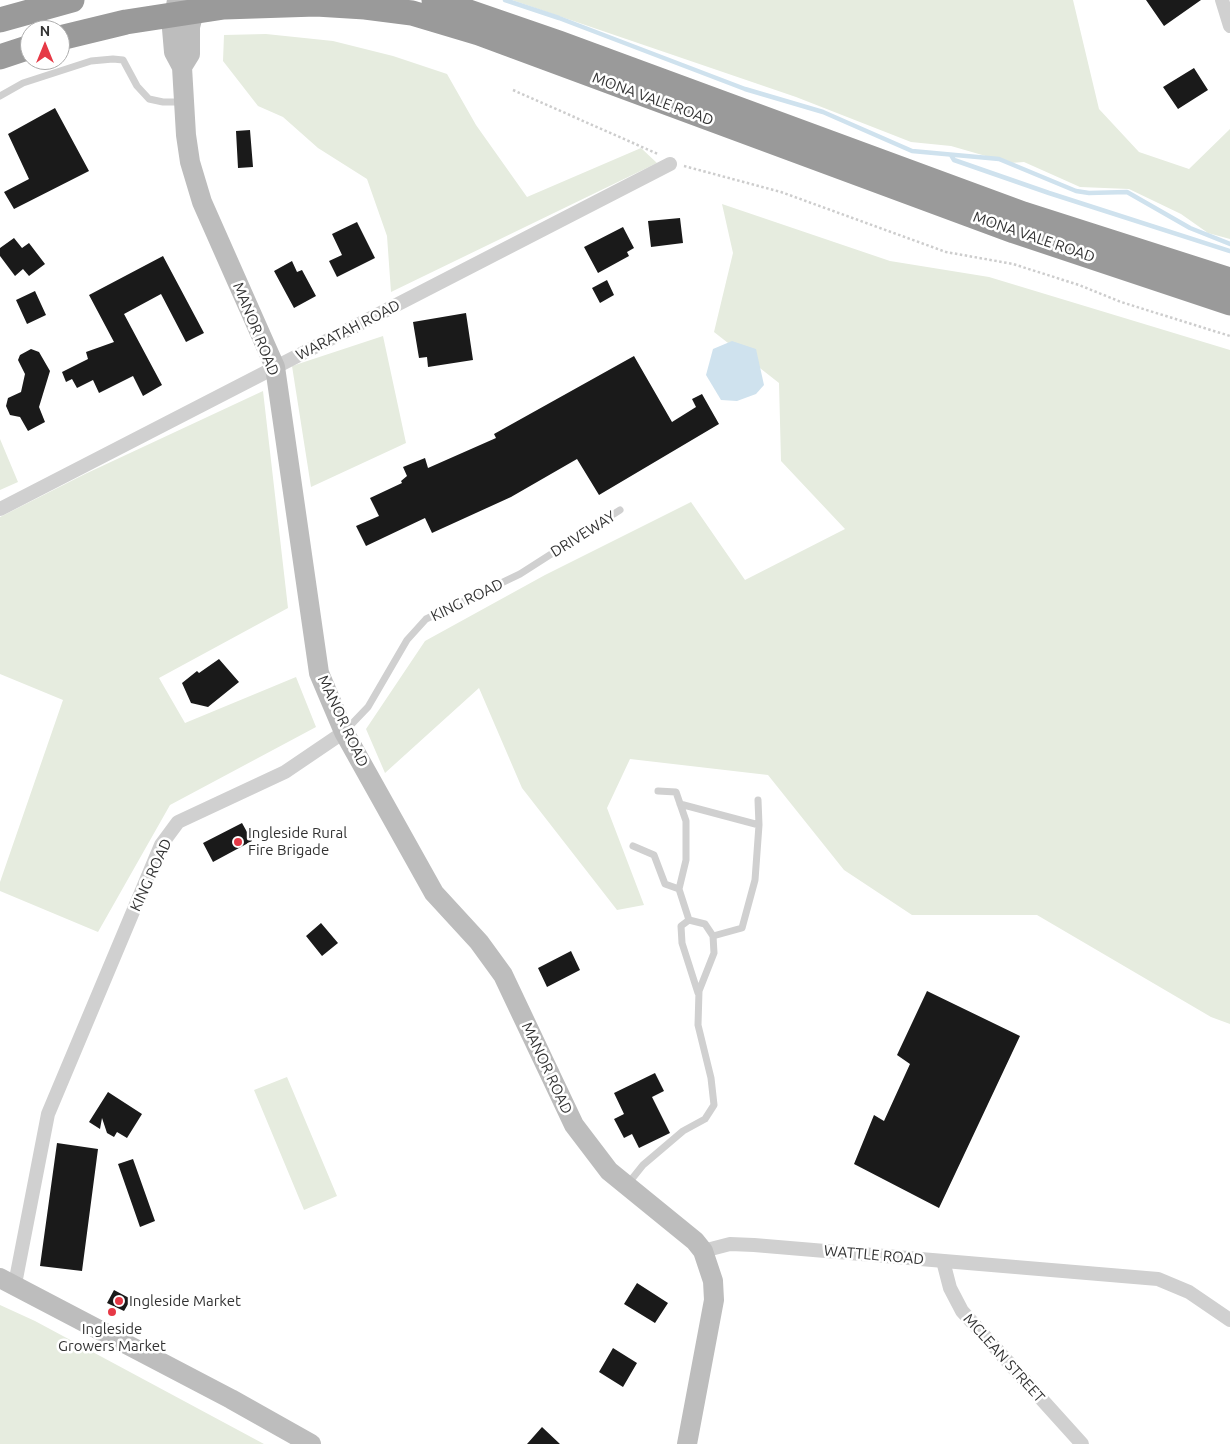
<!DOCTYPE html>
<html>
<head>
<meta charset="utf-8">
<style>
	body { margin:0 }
	#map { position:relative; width:1230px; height:1444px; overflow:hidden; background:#fff; font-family:Ubuntu,sans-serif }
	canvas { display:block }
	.north { position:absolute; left:20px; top:20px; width:50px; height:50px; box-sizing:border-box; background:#fff; border:1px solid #adadad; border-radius:50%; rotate:0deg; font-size:14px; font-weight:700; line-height:20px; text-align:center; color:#333 }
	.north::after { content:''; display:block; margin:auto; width:18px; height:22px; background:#e63946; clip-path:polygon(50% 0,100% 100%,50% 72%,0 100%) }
</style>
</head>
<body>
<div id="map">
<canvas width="1230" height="1444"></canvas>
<div class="north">N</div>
</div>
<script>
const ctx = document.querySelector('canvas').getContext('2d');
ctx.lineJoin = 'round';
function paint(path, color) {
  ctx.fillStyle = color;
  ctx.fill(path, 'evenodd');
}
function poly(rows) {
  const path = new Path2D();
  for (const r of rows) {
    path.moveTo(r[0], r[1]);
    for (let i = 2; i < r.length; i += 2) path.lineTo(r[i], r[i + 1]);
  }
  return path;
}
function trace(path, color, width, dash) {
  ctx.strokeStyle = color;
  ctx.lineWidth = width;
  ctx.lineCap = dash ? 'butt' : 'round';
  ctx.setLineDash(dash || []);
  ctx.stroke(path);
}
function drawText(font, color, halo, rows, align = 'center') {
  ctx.font = font + ' Ubuntu,sans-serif';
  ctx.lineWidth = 5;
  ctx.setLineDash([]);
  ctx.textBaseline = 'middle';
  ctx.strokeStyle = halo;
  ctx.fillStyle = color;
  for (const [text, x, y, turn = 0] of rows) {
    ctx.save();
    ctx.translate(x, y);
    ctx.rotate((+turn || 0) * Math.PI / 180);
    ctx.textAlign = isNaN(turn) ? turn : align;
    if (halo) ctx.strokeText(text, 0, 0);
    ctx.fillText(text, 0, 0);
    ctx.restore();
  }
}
paint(poly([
	[512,0,1073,0,1099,109,1139,152,1189,169,1230,129,1230,239,1208,233,1181,214,1129,189,1080,187,1024,162,1010,163,951,146,911,142,796,97],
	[266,34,333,41,393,56,447,74,476,125,527,197,641,148,657,163,391,292,387,236,367,179,318,148,283,117,258,106,223,61,224,35],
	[722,204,890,261,989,277,1230,350,1230,1024,1211,1017,1037,915,912,915,844,870,768,775,630,759,607,808,644,905,617,910,522,788,479,688,385,773,366,729,425,641,545,575,691,502,745,580,845,529,781,461,779,383,714,332,733,253],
	[383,336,406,443,311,487,292,366],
	[263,391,288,608,159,678,185,723,296,677,316,727,170,805,98,932,0,891,0,882,63,700,0,674,0,517,85,474],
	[0,439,18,482,0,490],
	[287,1077,337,1196,304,1210,254,1090],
	[0,1305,35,1321,264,1444,0,1444]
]), '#e6ecdf');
paint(poly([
	[732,341,756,349,764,385,756,394,737,401,721,400,706,375,713,349]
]), '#cfe2ee');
trace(poly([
	[505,0,559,18,745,89,823,112,912,151,999,159,1076,191,1089,193,1127,192,1190,228,1230,244],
	[951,155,954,160,1049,193,1230,251]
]), '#cfe2ee', 4.5);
paint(poly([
	[1146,0,1201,0,1164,26],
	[1194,68,1208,90,1178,109,1163,87],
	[55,108,89,171,14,209,4,192,29,179,8,134],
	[250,130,253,167,238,168,236,131],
	[680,218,683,243,651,247,648,221],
	[357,222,375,258,337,277,329,261,342,255,332,234],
	[623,227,634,248,627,252,629,256,598,273,584,247],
	[14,238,22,248,29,243,45,264,29,276,23,269,15,276,0,256,0,248],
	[163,256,204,333,186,342,161,294,124,314,162,385,143,396,133,376,99,393,93,380,77,388,72,379,66,382,62,372,88,359,86,352,114,342,89,295],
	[292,261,297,272,302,270,316,296,294,308,274,271],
	[607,280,614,295,600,303,592,288],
	[35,291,46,315,27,324,16,300],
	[466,313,473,360,428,367,427,357,419,358,413,322],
	[31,349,39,352,50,371,39,407,45,422,28,431,20,417,10,415,6,406,8,398,21,392,25,374,18,360,20,355],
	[634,356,672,422,696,407,692,399,702,394,719,424,599,495,577,459,511,497,432,533,425,518,366,546,356,526,379,516,370,498,402,483,401,481,407,476,403,467,425,458,428,468,496,438,494,434],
	[219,659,239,682,208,707,191,703,182,683,197,671,199,673],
	[242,823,252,841,213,862,203,843],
	[321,923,338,943,322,956,306,936],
	[571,951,580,970,547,987,538,968],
	[927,991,1020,1036,939,1208,854,1164,874,1115,884,1121,910,1064,897,1055],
	[655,1073,664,1091,652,1097,670,1133,639,1148,632,1134,624,1138,614,1119,624,1114,614,1093],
	[108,1092,142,1114,127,1138,117,1132,114,1137,107,1133,102,1118,100,1129,89,1122],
	[57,1143,98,1149,82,1271,40,1266],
	[133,1159,155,1221,140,1227,118,1164],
	[637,1283,668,1303,655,1323,624,1304],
	[114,1290,131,1299,124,1311,107,1303],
	[613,1348,637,1363,623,1387,599,1372],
	[542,1427,560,1444,527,1444]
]), '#1a1a1a');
trace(poly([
	[513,90,658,154],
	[684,166,781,192,946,252,1013,264,1079,285,1121,302,1230,336]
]), '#cdcdcd', 2.5, [2.5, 2.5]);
trace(poly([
	[0,96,23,83,91,61,113,59,123,60,137,86,149,99,163,102,183,102],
	[345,731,368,707,407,640,426,619,520,574,620,510],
	[658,791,676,792,686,821,686,860,679,889],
	[758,800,759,825],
	[680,804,759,825,755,880,742,928,713,936],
	[633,846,654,855,665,884,679,889,689,920],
	[627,1185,643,1165,683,1131,705,1119,714,1105,711,1078,698,1025,699,991,714,953,713,936,705,924,689,920,681,926,682,943,698,993]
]), '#d0d0d0', 7);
trace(poly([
	[1222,0,1230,26],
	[0,509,670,164],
	[703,1251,730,1244,754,1245,1158,1279,1189,1292,1230,1320],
	[943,1261,950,1288,962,1311,1082,1444],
	[15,1284,48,1114,161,845,178,822,285,772,344,732]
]), '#d0d0d0', 14);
trace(poly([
	[177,0,172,29,174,52,182,67,186,135,190,162,202,202,275,367,319,673,344,732,434,893,479,942,503,975,574,1125,609,1171,695,1241,703,1251,713,1281,714,1300,687,1444],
	[182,67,190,54,190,27,197,0],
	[0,1278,231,1399,311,1444]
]), '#bdbdbd', 20);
trace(poly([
	[434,0,559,43,1023,214,1230,280],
	[0,20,72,0],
	[60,38,126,22,224,7,316,4,365,7,412,13,479,33,1014,231,1230,303],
	[0,57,30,47]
]), '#9a9a9a', 25);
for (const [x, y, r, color] of [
	[238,842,5,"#e63946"],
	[119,1301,5,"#e63946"],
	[112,1312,5,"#e63946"]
]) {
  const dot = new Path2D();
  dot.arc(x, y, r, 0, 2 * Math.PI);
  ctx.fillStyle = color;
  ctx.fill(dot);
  trace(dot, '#fff', 2);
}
drawText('15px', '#333', '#fff', [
	["MONA VALE ROAD",653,99,20],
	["MONA VALE ROAD",1034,237,19],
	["MANOR ROAD",256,329,68],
	["WARATAH ROAD",348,330,-27],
	["DRIVEWAY",583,534,-32],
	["KING ROAD",467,600,-26],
	["MANOR ROAD",343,721,65],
	["KING ROAD",151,875,-65],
	["MANOR ROAD",547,1068,65],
	["WATTLE ROAD",874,1255,5],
	["MCLEAN STREET",1004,1358,48]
]);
drawText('15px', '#333', '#fff', [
	["Ingleside Rural",248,833],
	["Fire Brigade",248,850],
	["Ingleside Market",129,1301],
	["Ingleside",112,1329,"center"],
	["Growers Market",112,1346,"center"]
], 'left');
</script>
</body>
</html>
